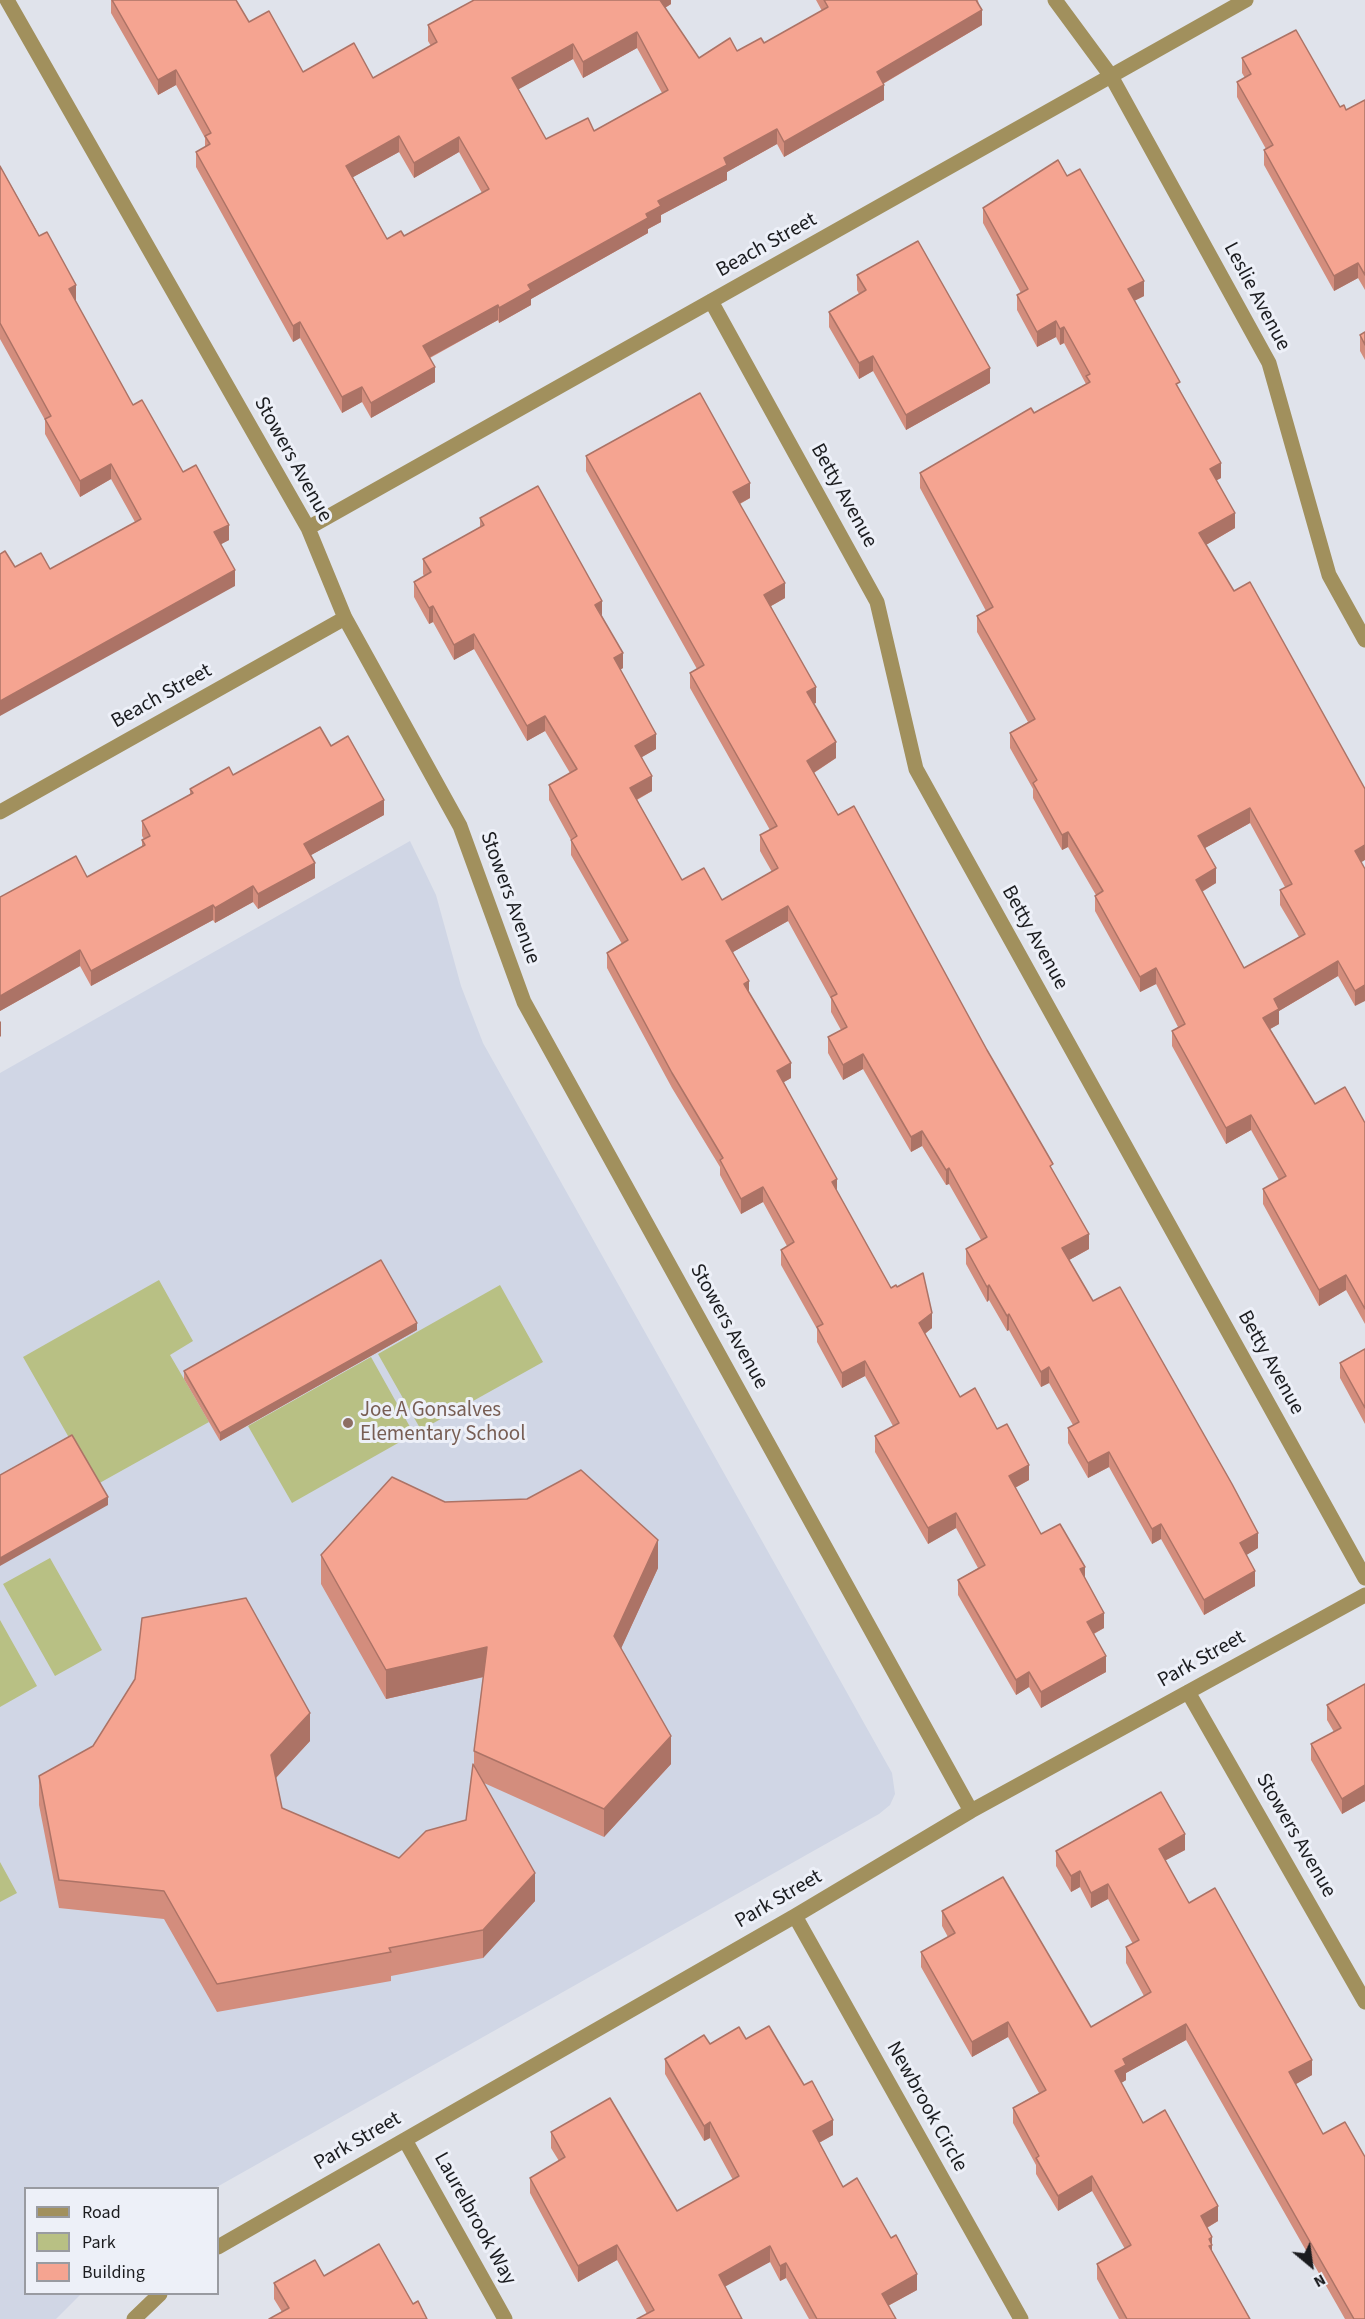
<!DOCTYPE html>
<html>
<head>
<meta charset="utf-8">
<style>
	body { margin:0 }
	#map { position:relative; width:1365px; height:2319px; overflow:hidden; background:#e0e3eb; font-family:"Source Sans 3",sans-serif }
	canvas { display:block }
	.legend { position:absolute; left:24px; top:2187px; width:195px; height:108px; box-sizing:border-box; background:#edf0f8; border:2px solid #999ba1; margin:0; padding:8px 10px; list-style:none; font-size:18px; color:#1b1c1f }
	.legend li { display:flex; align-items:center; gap:12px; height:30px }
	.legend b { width:30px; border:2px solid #999ba1 }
	.north { position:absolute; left:1281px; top:2235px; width:60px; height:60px; -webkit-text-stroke:4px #edf0f8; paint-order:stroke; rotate:151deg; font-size:16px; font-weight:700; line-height:24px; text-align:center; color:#1b1c1f }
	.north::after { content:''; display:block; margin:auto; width:21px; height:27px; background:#1b1c1f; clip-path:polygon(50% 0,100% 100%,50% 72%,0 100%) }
</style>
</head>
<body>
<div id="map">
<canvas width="1365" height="2319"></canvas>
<ul class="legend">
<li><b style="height:8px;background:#a1905d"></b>Road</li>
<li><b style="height:16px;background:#b8c084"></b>Park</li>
<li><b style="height:16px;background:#f5a491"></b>Building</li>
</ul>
<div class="north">N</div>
</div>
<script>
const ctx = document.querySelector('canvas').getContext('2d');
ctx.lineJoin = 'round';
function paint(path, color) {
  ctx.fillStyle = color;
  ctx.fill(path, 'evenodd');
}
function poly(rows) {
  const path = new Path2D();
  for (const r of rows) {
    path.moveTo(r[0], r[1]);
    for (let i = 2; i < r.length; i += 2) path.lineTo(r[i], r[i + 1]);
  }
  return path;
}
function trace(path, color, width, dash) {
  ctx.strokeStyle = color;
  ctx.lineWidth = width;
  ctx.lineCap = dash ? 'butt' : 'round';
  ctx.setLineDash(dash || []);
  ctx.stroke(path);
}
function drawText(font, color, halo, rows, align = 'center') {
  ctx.font = font + ' "Source Sans 3",sans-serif';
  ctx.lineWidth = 6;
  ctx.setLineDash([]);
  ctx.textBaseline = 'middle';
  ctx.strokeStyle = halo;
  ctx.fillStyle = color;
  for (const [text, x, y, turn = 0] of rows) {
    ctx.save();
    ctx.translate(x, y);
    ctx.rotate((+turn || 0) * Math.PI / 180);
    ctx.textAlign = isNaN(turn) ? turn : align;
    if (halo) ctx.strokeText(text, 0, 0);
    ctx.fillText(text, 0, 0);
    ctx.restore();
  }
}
paint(poly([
	[410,841,436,895,461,986,483,1043,892,1773,895,1794,890,1805,879,1814,215,2188,26,2188,26,2294,81,2294,56,2319,0,2319,0,1073]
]), '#d0d6e5');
paint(poly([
	[159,1280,193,1341,170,1355,209,1422,96,1485,23,1357],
	[500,1285,543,1362,421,1430,378,1354],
	[371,1357,414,1434,292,1503,248,1426],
	[50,1558,102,1650,55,1676,3,1584],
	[0,1620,37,1686,0,1707],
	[0,1862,17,1893,0,1902]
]), '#b8c084');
trace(poly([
	[7,0,308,528,345,618,460,826,524,1002,971,1811],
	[1055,0,1111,76,1269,363,1329,575,1365,640],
	[711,301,877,602,916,769,1365,1578],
	[308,528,1246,0],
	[0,812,345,618],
	[1188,1692,1365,2002],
	[795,1916,1021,2319],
	[405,2140,505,2319],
	[218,2247,795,1916,971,1811,1365,1595],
	[134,2319,160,2294]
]), '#a1905d', 15);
paint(poly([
	[111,0,236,0,249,22,303,72,373,78,431,46,428,41,428,25,671,0,671,4,665,8,699,58,737,51,764,43,822,11,816,0,978,0,982,25,883,84,884,100,784,157,777,144,727,172,727,180,661,215,661,222,648,229,648,233,531,299,531,305,499,323,498,320,430,358,435,382,371,418,362,402,342,413,300,338,293,342,196,167,196,152,205,147,205,138,176,85,158,95,111,13],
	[637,48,662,93,594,131,546,139,518,89,573,59,583,78],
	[399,152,414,178,459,152,482,193,404,236,387,239,353,177],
	[1242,58,1346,110,1365,100,1365,290,1358,278,1334,291,1264,165,1264,150,1266,149,1237,97,1237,82,1245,78,1242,73],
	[0,166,76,300,75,300,133,405,183,472,229,540,221,544,235,586,15,567,50,569,135,522,111,479,80,497,45,434,45,420,0,339],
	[1067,176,1144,296,1134,301,1180,390,1221,478,1216,480,1235,528,1206,545,1361,862,1355,1006,1338,976,1279,1011,1279,1024,1270,1029,1315,1104,1365,1123,1365,1324,1346,1290,1319,1306,1263,1204,1263,1189,1279,1180,1251,1130,1226,1144,1172,1046,1172,1031,1178,1027,1156,984,1140,992,1095,911,1095,896,1096,895,1068,847,1062,850,1033,798,1033,789,1010,748,1010,733,1028,722,977,632,977,616,986,611,920,488,920,473,1034,413,1086,384,1064,343,1060,345,1056,337,1037,347,1017,310,1017,295,1021,293,983,223,983,208],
	[1250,823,1285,887,1280,890,1280,905,1299,937,1244,968,1202,892,1216,883,1205,848],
	[857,275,990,383,906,430,873,371,859,379,829,327,829,312,859,294,857,290],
	[1365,332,1365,360,1360,351,1360,335],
	[586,456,750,498,740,504,785,598,771,606,816,703,814,703,836,758,814,773,838,815,1053,1171,1089,1249,1069,1260,1093,1301,1258,1548,1246,1555,1255,1586,1204,1615,1161,1539,1152,1544,1109,1467,1088,1478,1068,1443,1068,1428,1073,1425,1049,1383,1041,1387,1009,1330,1007,1331,989,1300,987,1302,966,1264,966,1249,981,1240,949,1184,946,1185,922,1146,911,1152,863,1069,843,1080,828,1053,828,1037,841,1030,831,1012,831,999,788,921,733,952,749,994,791,1078,784,1082,837,1192,891,1288,932,1328,925,1334,960,1397,997,1429,1029,1480,1015,1488,1041,1534,1085,1578,1104,1628,1094,1634,1106,1672,1041,1708,1029,1687,1016,1695,958,1595,958,1580,978,1568,956,1528,928,1544,875,1452,875,1436,893,1426,865,1376,842,1388,817,1342,817,1329,781,1265,781,1250,787,1246,763,1202,741,1214,720,1175,720,1167,672,1088,607,968,607,953,622,944,571,855,571,840,549,800,549,785,570,773,545,731,527,741,474,649,454,660,433,622,429,624,414,597,414,582,424,576,423,574,423,559,480,528,480,518,602,616,623,668,620,670,656,749,642,757,652,791,637,800,682,880,722,900,772,872,760,851,760,835,770,830,690,688,690,673,697,669,586,471],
	[331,746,384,815,311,855,315,878,258,909,253,902,215,923,213,920,91,986,80,966,0,1011,0,897,87,877,142,847,142,840,144,839,142,836,142,821,190,795,190,789,233,775],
	[417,1330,220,1441,184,1379,184,1371],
	[1365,1349,1365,1424,1340,1378,1340,1363],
	[445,1502,658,1568,621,1648,671,1764,604,1837,484,1783,535,1901,483,1958,391,1976,391,1981,217,2012,164,1919,59,1908,39,1805,39,1776,310,1741,276,1778,282,1808,399,1858,466,1820,474,1767,474,1751,484,1677,386,1699,321,1584,321,1555],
	[1365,1684,1365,1801,1342,1814,1311,1760,1311,1744,1334,1732,1327,1720,1327,1705],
	[1185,1850,1165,1860,1189,1903,1312,2075,1296,2084,1365,2319,1345,2319,1186,2040,1126,2073,1126,2080,1121,2083,1143,2123,1218,2221,1207,2228,1212,2237,1212,2252,1250,2319,1119,2319,1097,2279,1097,2264,1125,2249,1092,2191,1058,2211,1036,2174,1036,2165,1013,2123,1013,2108,1039,2093,1008,2037,972,2057,921,1967,921,1952,948,1937,942,1926,942,1911,1091,2027,1144,1996,1126,1963,1126,1947,1133,1944,1108,1899,1091,1908,1080,1887,1071,1892,1056,1866,1056,1851],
	[746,2039,833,2135,819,2143,843,2187,917,2290,888,2306,896,2319,809,2319,786,2278,780,2281,770,2262,647,2314,617,2260,578,2282,530,2193,530,2178,559,2161,551,2148,551,2132,677,2211,733,2180,710,2138,704,2141,665,2074,665,2059,710,2044],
	[324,2276,413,2304,282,2312,274,2299,274,2283]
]), '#d38d7d');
paint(poly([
	[658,0,671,0,671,4,658,12],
	[982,10,982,25,877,87,877,72],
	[637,32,637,48,583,78,583,62],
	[573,44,573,59,512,93,512,78],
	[176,70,176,85,158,95,158,80],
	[884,85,884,100,784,157,784,142],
	[777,129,777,144,727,172,727,180,661,215,661,222,648,229,648,233,531,299,531,305,499,323,499,308,528,285,646,214,658,201,724,158],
	[399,136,399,152,346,181,346,166],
	[459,137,459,152,414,178,414,163],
	[1358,263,1358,278,1334,291,1334,276],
	[1144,281,1144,296,1128,304,1128,289],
	[76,285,76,300,69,304,69,289],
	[498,305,498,320,423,361,423,346],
	[1056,321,1056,337,1037,347,1037,332],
	[300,322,300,338,293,342,293,326],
	[1064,327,1064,343,1060,345,1060,329],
	[873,356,873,371,859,379,859,363],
	[435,367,435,382,371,418,371,403],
	[990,368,990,383,906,430,906,415],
	[362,387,362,402,342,413,342,397],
	[1221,463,1221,478,1210,484,1210,469],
	[111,464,111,479,80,497,80,481],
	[750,483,750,498,733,507,733,492],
	[1235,513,1235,528,1199,549,1199,533],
	[229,525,229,540,214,548,214,532],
	[235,570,235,586,0,716,0,701],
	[785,583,785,598,764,610,764,595],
	[602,601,602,616,595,605],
	[433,606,433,622,429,624,429,608],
	[474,634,474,649,454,660,454,645],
	[623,653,623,668,614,673,614,658],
	[816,687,816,703,807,707,807,692],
	[545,716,545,731,527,741,527,726],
	[656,734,656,749,635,761,635,746],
	[836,742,836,758,807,777,807,761],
	[652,776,652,791,630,803,630,788],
	[384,800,384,815,304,859,304,844],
	[1250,808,1250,823,1198,852,1198,836],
	[1068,832,1068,847,1062,850,1062,835],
	[1365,845,1365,860,1355,866,1355,851],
	[315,863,315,878,258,909,258,894],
	[1216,868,1216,883,1196,895,1196,880],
	[253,886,253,902,215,923,215,908],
	[213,905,213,920,91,986,91,971],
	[788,906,788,921,726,956,726,941],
	[80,950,80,966,0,1011,0,996],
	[1338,961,1338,976,1279,1011,1279,1024,1263,1033,1263,1018,1274,999],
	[1156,968,1156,984,1140,992,1140,977],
	[749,981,749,996,744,984],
	[1365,985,1365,1001,1355,1006,1355,991],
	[1,1021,1,1036,0,1037,0,1022],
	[863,1054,863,1069,843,1080,843,1065],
	[791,1063,791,1078,777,1086,777,1071],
	[1251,1115,1251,1130,1226,1144,1226,1128],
	[922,1131,922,1146,911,1152,911,1137],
	[949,1168,949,1184,946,1185,946,1170],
	[837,1179,837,1194,832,1182],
	[763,1187,763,1202,741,1214,741,1199],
	[1089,1234,1089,1249,1062,1264,1062,1248],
	[1346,1275,1346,1290,1319,1306,1319,1290],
	[989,1285,989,1300,987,1302,987,1287],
	[932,1313,932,1328,919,1338,919,1323],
	[1009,1314,1009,1330,1007,1331,1007,1316],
	[417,1323,417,1330,220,1441,220,1433],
	[865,1361,865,1376,842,1388,842,1373],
	[1049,1367,1049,1383,1041,1387,1041,1372],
	[1109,1452,1109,1467,1088,1478,1088,1463],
	[1029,1465,1029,1480,1009,1491,1009,1476],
	[108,1497,108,1505,0,1566,0,1558],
	[956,1513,956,1528,928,1544,928,1528],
	[1161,1524,1161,1539,1152,1544,1152,1529],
	[1258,1533,1258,1548,1240,1559,1240,1543],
	[658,1540,658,1568,614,1664,614,1636],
	[1085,1567,1085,1582,1080,1569],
	[1255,1571,1255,1586,1204,1615,1204,1600],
	[1104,1613,1104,1628,1087,1637,1087,1622],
	[487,1647,487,1676,386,1699,386,1670],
	[1106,1656,1106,1672,1041,1708,1041,1692],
	[1029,1672,1029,1687,1016,1695,1016,1680],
	[310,1713,310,1741,271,1783,271,1755],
	[671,1736,671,1764,604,1837,604,1809],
	[1365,1785,1365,1801,1342,1814,1342,1799],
	[1185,1834,1185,1850,1159,1864,1159,1849],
	[1080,1871,1080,1887,1071,1892,1071,1876],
	[535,1873,535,1901,483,1958,483,1930],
	[1108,1884,1108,1899,1091,1908,1091,1893],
	[1008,2022,1008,2037,972,2057,972,2042],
	[1186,2024,1186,2040,1126,2073,1126,2080,1115,2087,1115,2071,1123,2059],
	[1312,2060,1312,2075,1289,2088,1289,2072],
	[833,2120,833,2135,813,2146,813,2131],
	[710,2122,710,2138,704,2141,704,2126],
	[1092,2176,1092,2191,1058,2211,1058,2196],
	[1218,2206,1218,2221,1201,2231,1201,2216],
	[1212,2237,1212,2260,1209,2262,1209,2239],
	[617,2245,617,2260,578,2282,578,2266],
	[770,2246,770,2262,719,2290,719,2275],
	[786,2263,786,2278,780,2281,780,2266],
	[917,2274,917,2290,882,2309,882,2294]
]), '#ac7366');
const building = poly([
	[112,0,236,0,249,22,269,11,303,72,354,43,373,78,437,42,428,25,474,0,660,0,699,58,730,38,737,51,761,38,764,43,828,7,824,0,976,0,982,10,877,72,884,85,784,142,777,129,724,158,727,165,658,201,661,206,646,214,648,218,528,285,531,290,499,308,498,305,423,346,435,367,371,403,362,387,342,397,300,322,293,326,196,152,210,144,205,136,211,133,176,70,158,80,112,0],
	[637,32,668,90,594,131,588,118,546,139,512,78,573,44,583,62,637,32],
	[399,136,414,163,459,137,489,189,404,236,401,231,387,239,346,166,399,136],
	[1296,30,1340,107,1344,105,1346,110,1365,100,1365,275,1358,263,1334,276,1264,150,1273,145,1237,82,1251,74,1242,58,1296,30],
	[1058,160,1067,176,1080,169,1144,281,1128,289,1180,382,1176,384,1221,463,1210,469,1235,513,1199,533,1234,591,1250,582,1365,789,1365,845,1355,851,1365,869,1365,985,1355,991,1338,961,1274,999,1279,1009,1263,1018,1315,1104,1345,1087,1365,1123,1365,1309,1346,1275,1319,1290,1263,1189,1286,1176,1251,1115,1226,1128,1172,1031,1185,1024,1156,968,1140,977,1095,896,1103,891,1068,832,1062,835,1033,783,1037,780,1010,733,1035,719,977,616,993,607,920,473,1031,408,1034,413,1090,382,1086,376,1090,374,1064,327,1060,329,1056,321,1037,332,1017,295,1028,289,983,208,1058,160],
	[1250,808,1292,884,1280,890,1305,934,1244,968,1196,880,1216,868,1198,836,1250,808],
	[0,166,39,236,47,232,76,285,69,289,133,405,142,400,183,472,196,465,229,525,214,532,235,570,0,701,0,554,5,551,15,567,41,553,50,569,141,519,111,464,80,481,45,419,51,416,0,323,0,166],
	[918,241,990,368,906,415,873,356,859,363,829,312,866,290,857,275,918,241],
	[1365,332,1365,345,1360,335,1365,332],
	[700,393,750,483,733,492,785,583,764,595,816,687,807,692,836,742,807,761,838,815,854,806,987,1050,1053,1164,1050,1166,1089,1234,1062,1248,1093,1301,1120,1287,1232,1484,1258,1533,1240,1543,1255,1571,1204,1600,1161,1524,1152,1529,1109,1452,1088,1463,1068,1428,1079,1422,1049,1367,1041,1372,1009,1314,1007,1316,989,1285,987,1287,966,1249,987,1237,949,1168,946,1170,922,1131,911,1137,863,1054,843,1065,828,1037,847,1027,831,997,837,994,788,906,726,941,749,981,744,984,791,1063,777,1071,837,1179,832,1182,891,1288,896,1285,897,1287,923,1273,932,1313,919,1323,960,1397,975,1388,997,1429,1007,1424,1029,1465,1009,1476,1041,1534,1060,1524,1085,1567,1080,1569,1104,1613,1087,1622,1106,1656,1041,1692,1029,1672,1016,1680,958,1580,985,1565,956,1513,928,1528,875,1436,899,1423,865,1361,842,1373,817,1327,823,1324,781,1250,794,1242,763,1187,741,1199,720,1160,723,1158,672,1073,607,953,628,940,571,840,577,836,549,785,577,769,545,716,527,726,474,634,454,645,433,606,429,608,414,582,431,572,423,559,484,525,480,518,538,486,602,601,595,605,623,653,614,658,656,734,635,746,652,776,630,788,682,880,704,868,722,900,778,868,760,835,777,826,690,673,704,665,586,456,700,393],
	[320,727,331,746,348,736,384,800,304,844,315,863,258,894,253,886,215,908,213,905,91,971,80,950,0,996,0,897,76,856,87,877,145,845,142,840,150,836,142,821,193,793,190,789,229,767,233,775,320,727],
	[381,1260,417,1323,220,1433,184,1371,381,1260],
	[1365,1349,1365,1408,1340,1363,1365,1349],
	[72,1435,108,1497,0,1558,0,1475,72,1435],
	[581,1470,658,1540,614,1636,671,1736,604,1809,474,1751,487,1647,386,1670,321,1555,392,1477,445,1502,527,1499,581,1470],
	[246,1598,310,1713,271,1755,282,1808,399,1858,426,1831,466,1820,473,1764,535,1873,483,1930,389,1948,391,1952,217,1984,164,1891,59,1880,39,1776,93,1746,135,1679,142,1618,246,1598],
	[1365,1684,1365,1785,1342,1799,1311,1744,1341,1728,1327,1705,1365,1684],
	[1161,1792,1185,1834,1159,1849,1189,1903,1215,1888,1312,2060,1289,2072,1323,2134,1345,2122,1365,2157,1365,2319,1354,2319,1186,2024,1123,2059,1126,2065,1115,2071,1143,2123,1165,2110,1218,2206,1201,2216,1212,2237,1209,2239,1212,2245,1209,2246,1250,2319,1127,2319,1097,2264,1131,2245,1092,2176,1058,2196,1036,2158,1039,2156,1013,2108,1046,2090,1008,2022,972,2042,921,1952,955,1933,942,1911,1003,1877,1091,2027,1151,1992,1126,1947,1139,1940,1108,1884,1091,1893,1080,1871,1071,1876,1056,1851,1161,1792],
	[769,2026,804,2085,812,2081,833,2120,813,2131,843,2187,857,2178,891,2238,896,2235,917,2274,882,2294,896,2319,817,2319,786,2263,780,2266,770,2246,719,2275,742,2319,637,2319,654,2310,617,2245,578,2266,530,2178,565,2157,551,2132,610,2098,677,2211,739,2176,710,2122,704,2126,665,2059,704,2035,710,2044,739,2027,746,2039,769,2026],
	[379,2244,413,2304,418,2301,427,2319,269,2319,289,2308,274,2283,315,2260,324,2276,379,2244]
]);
paint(building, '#f5a491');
trace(building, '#ac7366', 1.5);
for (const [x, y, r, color] of [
	[348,1423,6,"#8d6e63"]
]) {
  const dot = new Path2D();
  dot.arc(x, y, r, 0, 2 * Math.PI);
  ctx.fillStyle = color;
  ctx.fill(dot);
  trace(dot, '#edf0f8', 2);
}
drawText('21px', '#1b1c1f', '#edf0f8', [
	["Beach Street",767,246,-29],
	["Leslie Avenue",1256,297,62],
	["Stowers Avenue",292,460,61],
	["Betty Avenue",843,496,61],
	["Beach Street",162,697,-29],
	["Stowers Avenue",509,898,70],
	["Betty Avenue",1034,938,61],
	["Stowers Avenue",728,1327,61],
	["Betty Avenue",1270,1363,61],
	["Park Street",1202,1660,-29],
	["Stowers Avenue",1295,1836,60],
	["Park Street",779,1900,-30],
	["Newbrook Circle",926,2107,61],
	["Park Street",358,2142,-30],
	["Laurelbrook Way",474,2219,61]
]);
drawText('21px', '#785e54', '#edf0f8', [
	["Joe A Gonsalves",360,1411],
	["Elementary School",360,1435]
], 'left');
</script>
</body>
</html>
